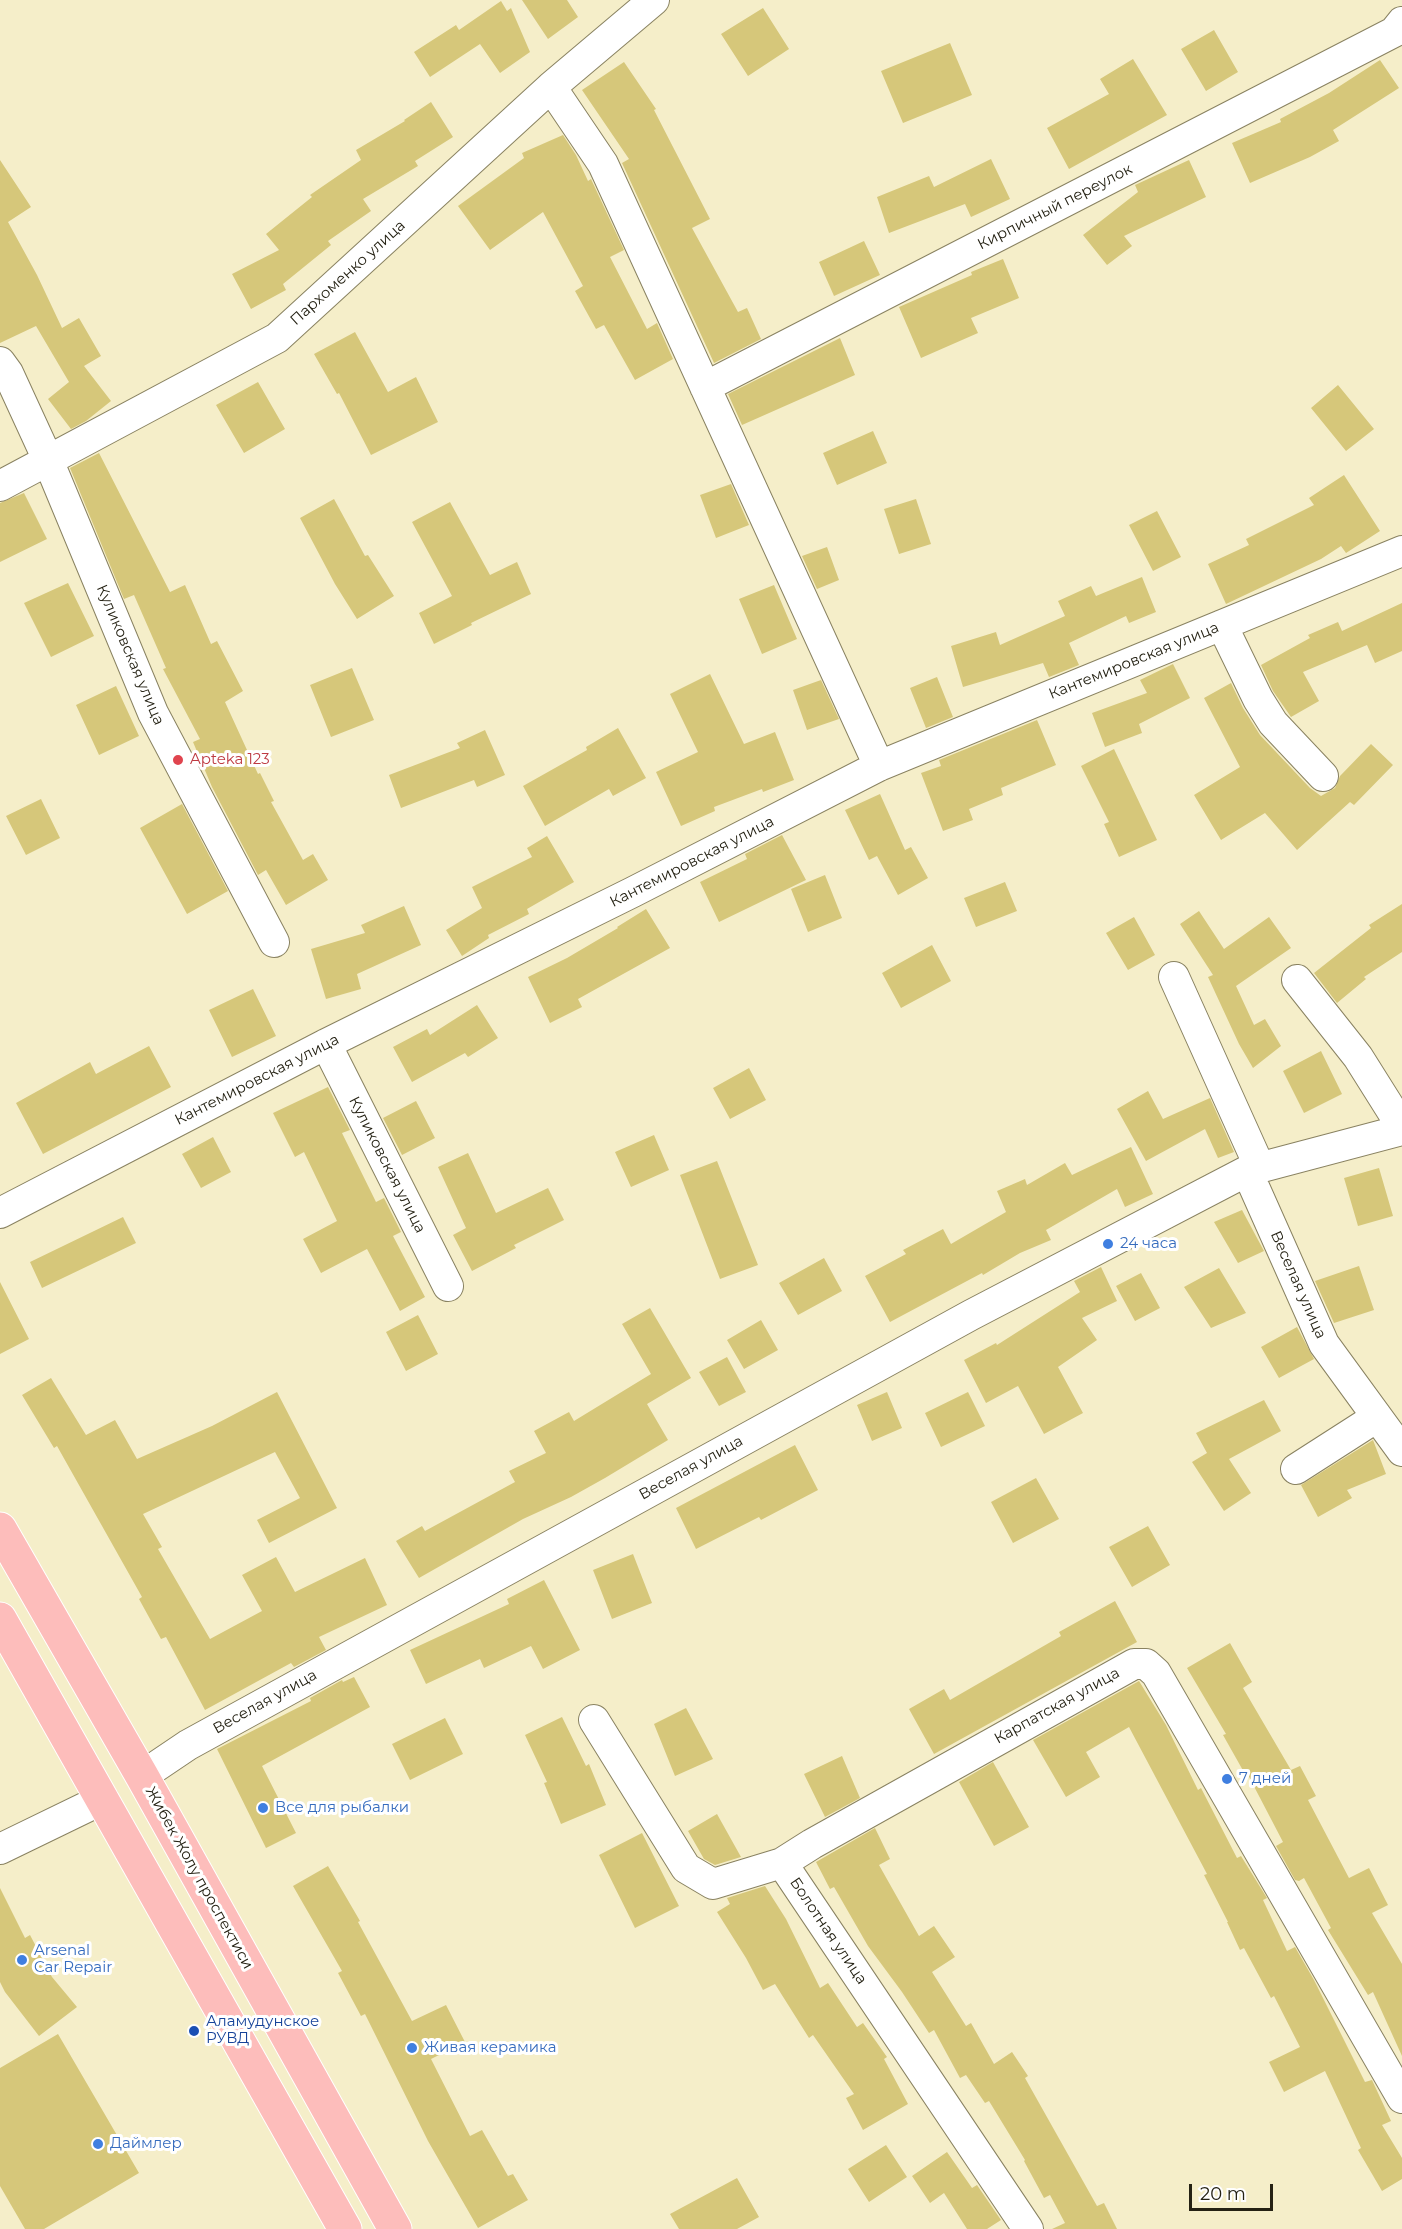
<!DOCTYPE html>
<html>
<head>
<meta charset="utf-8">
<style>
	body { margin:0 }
	#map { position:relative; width:1402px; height:2229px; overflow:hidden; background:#f5eec9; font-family:Montserrat,sans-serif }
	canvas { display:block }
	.scale { position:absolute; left:1189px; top:2184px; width:84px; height:27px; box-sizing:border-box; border:3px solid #252214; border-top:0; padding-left:8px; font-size:18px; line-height:21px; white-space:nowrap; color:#252214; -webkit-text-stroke:4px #fff; paint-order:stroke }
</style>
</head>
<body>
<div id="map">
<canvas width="1402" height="2229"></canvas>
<div class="scale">20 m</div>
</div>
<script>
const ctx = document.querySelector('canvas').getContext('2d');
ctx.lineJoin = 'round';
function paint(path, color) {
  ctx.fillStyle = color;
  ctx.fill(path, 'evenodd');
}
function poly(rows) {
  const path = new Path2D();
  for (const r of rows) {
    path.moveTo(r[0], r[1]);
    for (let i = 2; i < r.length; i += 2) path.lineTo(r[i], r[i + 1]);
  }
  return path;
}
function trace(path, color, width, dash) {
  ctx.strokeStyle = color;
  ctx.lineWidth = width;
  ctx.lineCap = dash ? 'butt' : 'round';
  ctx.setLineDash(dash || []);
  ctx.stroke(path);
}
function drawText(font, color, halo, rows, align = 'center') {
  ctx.font = font + ' Montserrat,sans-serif';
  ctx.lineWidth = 6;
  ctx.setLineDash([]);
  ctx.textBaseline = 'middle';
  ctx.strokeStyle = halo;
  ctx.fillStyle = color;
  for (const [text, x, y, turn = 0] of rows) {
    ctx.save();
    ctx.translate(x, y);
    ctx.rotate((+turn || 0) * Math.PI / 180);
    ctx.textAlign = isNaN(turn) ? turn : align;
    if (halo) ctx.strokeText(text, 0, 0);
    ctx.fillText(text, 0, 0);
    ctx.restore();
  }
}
paint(poly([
	[522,0,567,0,578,17,548,39],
	[501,1,507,11,511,8,530,52,500,73,480,44,430,77,414,52,456,25,459,30],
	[763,8,789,49,748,76,721,34],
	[1214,30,1238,72,1206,91,1181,49],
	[950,43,972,95,903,123,881,71],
	[1133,59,1167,115,1069,169,1047,128,1109,94,1100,79],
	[1380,60,1399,88,1333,130,1339,141,1310,157,1250,183,1232,143,1281,122,1280,119,1329,93],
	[624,62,656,109,654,110,710,219,692,228,738,312,747,308,761,339,714,363,622,163,629,159,582,90],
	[431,102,453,137,415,161,418,166,363,199,371,211,328,241,331,245,283,284,286,290,251,309,232,274,279,250,266,234,312,197,310,195,361,160,356,150,405,121,404,120],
	[563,135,576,155,588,181,591,179,624,250,610,257,647,329,657,323,673,359,635,380,604,325,596,329,575,291,583,286,543,212,490,250,458,206,524,158,522,153],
	[991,159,1010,199,971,217,965,204,889,233,877,197,929,176,934,187],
	[0,160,31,207,8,222,37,275,62,328,79,318,101,356,84,366,111,401,86,421,71,429,48,399,69,382,36,326,0,343],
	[1189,160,1206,197,1124,236,1132,246,1107,265,1083,235,1138,192,1135,185],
	[864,241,880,275,834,296,819,262],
	[1003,259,1019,298,971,318,978,333,921,358,899,307,972,275,971,272],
	[355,332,388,392,416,377,438,422,371,455,339,393,337,394,314,354],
	[840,338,855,375,742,425,728,394],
	[258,382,285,429,244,453,216,405],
	[1338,385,1374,429,1346,451,1311,408],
	[873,431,887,463,837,485,823,453],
	[99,453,170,592,185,585,211,644,217,641,243,691,225,702,258,774,260,773,274,801,271,802,303,860,313,854,328,880,286,905,266,870,258,875,212,787,193,742,200,739,163,669,166,668,134,595,124,599,70,468],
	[1344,475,1380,531,1346,553,1341,546,1321,559,1226,604,1208,564,1249,545,1246,539,1314,505,1309,498],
	[731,484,749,525,716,538,700,495],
	[24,493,47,539,0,562,0,503],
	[334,499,365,556,368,555,394,596,357,619,335,584,300,518],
	[916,499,931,544,899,554,884,509],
	[450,502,490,575,517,562,531,594,471,623,472,625,434,644,419,613,452,596,412,522],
	[1157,511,1181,557,1153,571,1129,525],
	[827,547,839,580,817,589,802,556],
	[1142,577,1156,612,1129,623,1126,616,1069,643,1079,665,1049,677,1043,663,963,687,951,646,996,632,1000,645,1065,616,1058,601,1091,586,1096,596],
	[68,583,94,636,51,657,24,603],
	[774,585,797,639,762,654,739,599],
	[1402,603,1402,651,1375,663,1367,645,1303,672,1319,701,1291,717,1273,691,1261,665,1310,638,1308,635,1338,622,1342,631],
	[1173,664,1190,698,1139,724,1142,733,1105,747,1092,713,1147,693,1140,680],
	[352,668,374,720,331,737,310,685],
	[710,674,744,744,775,732,794,780,763,792,762,789,714,807,715,811,681,826,656,772,698,752,670,694],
	[937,677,953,717,926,728,910,688],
	[821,680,839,719,807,730,793,690],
	[1231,683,1243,708,1260,735,1310,788,1321,796,1335,788,1340,776,1371,744,1393,765,1354,805,1350,802,1297,850,1265,813,1221,840,1194,795,1240,767,1204,698],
	[116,686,139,736,99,755,76,705],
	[1037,720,1056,765,1001,788,1003,795,969,809,973,820,943,831,921,773,941,766,939,760],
	[618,728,646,778,613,796,609,789,545,826,523,786,587,750,586,747],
	[485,730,505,775,477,787,474,780,401,808,389,775,460,748,457,743],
	[1114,749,1157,840,1119,857,1104,824,1109,822,1081,766],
	[880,794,905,850,911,847,928,878,898,895,877,856,869,860,845,810],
	[41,799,60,838,26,855,6,816],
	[182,804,228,891,187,914,140,828],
	[782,835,806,880,719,922,700,882,747,859,745,854],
	[547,836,574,882,527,909,529,914,488,935,489,938,462,956,446,930,482,908,472,887,532,857,527,848],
	[825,875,842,918,808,932,791,889],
	[1005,882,1017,911,976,927,964,898],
	[1402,904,1402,952,1364,977,1366,979,1337,1003,1314,973,1371,928,1369,925],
	[404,906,421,945,357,974,361,989,326,999,311,949,365,933,361,925],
	[646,909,670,948,578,999,582,1007,550,1023,528,977,567,958,618,928,617,927],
	[1199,911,1224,949,1269,917,1291,948,1236,986,1254,1025,1265,1019,1281,1046,1253,1068,1239,1044,1208,977,1213,975,1180,924],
	[1134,917,1155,955,1128,970,1106,933],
	[932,945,951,981,901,1008,882,973],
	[253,989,276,1036,232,1057,209,1010],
	[477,1005,498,1038,468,1057,465,1053,412,1082,393,1047,427,1029,430,1035],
	[149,1046,171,1087,43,1154,16,1103,90,1062,96,1074],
	[1321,1051,1342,1094,1304,1113,1283,1071],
	[749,1068,766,1100,730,1119,713,1088],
	[328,1087,350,1130,342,1133,376,1202,384,1198,401,1232,393,1236,425,1297,400,1311,367,1249,321,1273,303,1239,337,1221,304,1152,295,1157,273,1113],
	[1148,1091,1163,1119,1210,1098,1234,1152,1218,1158,1205,1129,1146,1161,1117,1109],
	[416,1101,435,1138,402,1155,383,1118],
	[654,1135,669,1170,631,1187,615,1152],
	[213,1137,231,1172,201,1188,182,1154],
	[1131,1147,1153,1194,1125,1207,1117,1189,1046,1230,1051,1240,1020,1253,983,1275,982,1273,890,1322,865,1276,906,1254,903,1250,943,1229,951,1244,1006,1212,997,1191,1025,1179,1027,1185,1065,1163,1072,1175],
	[468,1153,496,1213,548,1188,564,1220,514,1245,516,1248,472,1271,453,1235,466,1228,438,1167],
	[717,1161,758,1265,720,1279,680,1175],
	[1379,1168,1393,1216,1358,1226,1344,1178],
	[1242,1210,1264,1251,1238,1263,1214,1222],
	[123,1217,136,1243,42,1288,30,1262],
	[824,1258,842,1291,798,1315,779,1283],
	[1359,1266,1374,1310,1334,1323,1315,1281],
	[1101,1267,1117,1301,1082,1318,1097,1340,1058,1367,1083,1413,1044,1434,1018,1386,986,1403,964,1360,996,1343,997,1345,1080,1292,1074,1281],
	[1219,1268,1246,1313,1211,1328,1184,1287],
	[1141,1273,1160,1308,1135,1321,1116,1286],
	[0,1282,29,1339,0,1354],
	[650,1308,691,1378,647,1404,668,1440,605,1478,571,1497,523,1519,419,1578,396,1541,422,1526,425,1531,515,1482,509,1471,546,1453,534,1431,569,1412,574,1421,651,1374,622,1324],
	[418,1315,438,1354,406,1371,386,1332],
	[761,1320,778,1350,744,1369,727,1340],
	[1297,1327,1314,1359,1279,1378,1261,1347],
	[727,1357,746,1392,719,1406,699,1372],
	[51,1378,86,1435,115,1420,137,1459,212,1426,277,1392,337,1508,269,1543,257,1520,300,1498,275,1452,143,1514,162,1547,158,1549,210,1639,262,1611,242,1575,276,1557,295,1592,365,1558,387,1605,319,1637,326,1650,294,1667,291,1663,205,1710,166,1637,161,1639,139,1599,142,1597,57,1446,54,1448,22,1395],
	[887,1392,902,1428,872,1441,857,1405],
	[968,1392,985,1426,941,1447,925,1413],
	[1264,1400,1281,1431,1229,1459,1251,1493,1224,1511,1192,1462,1207,1453,1196,1433],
	[1373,1440,1386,1474,1347,1490,1352,1498,1318,1517,1301,1485],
	[795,1445,818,1490,761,1520,759,1517,696,1549,676,1508],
	[1036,1478,1059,1519,1013,1543,991,1502],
	[1148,1526,1170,1565,1132,1587,1109,1547],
	[633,1554,652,1603,612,1619,593,1570],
	[544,1580,580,1650,543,1669,531,1646,484,1668,480,1659,426,1684,410,1650,509,1604,507,1599],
	[1115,1601,1137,1642,934,1754,909,1709,944,1689,950,1700,1061,1636,1059,1632],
	[1230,1643,1252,1682,1243,1688,1291,1770,1300,1766,1316,1796,1308,1800,1349,1878,1369,1868,1388,1905,1372,1913,1402,1964,1402,2056,1373,1992,1368,1995,1328,1930,1331,1928,1304,1878,1299,1881,1295,1880,1276,1846,1283,1842,1247,1773,1245,1774,1223,1735,1226,1734,1187,1668],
	[354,1677,370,1707,262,1766,296,1833,266,1848,217,1749,311,1701,310,1698,342,1680,343,1682],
	[1139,1681,1166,1725,1198,1790,1201,1788,1237,1858,1241,1856,1267,1898,1263,1900,1287,1951,1295,1947,1314,1980,1365,2082,1372,2080,1391,2121,1382,2125,1402,2158,1402,2179,1382,2191,1358,2150,1361,2148,1325,2071,1284,2092,1269,2062,1300,2047,1274,1996,1271,1998,1244,1948,1240,1950,1227,1922,1228,1922,1204,1875,1207,1874,1129,1727,1086,1752,1100,1777,1066,1797,1033,1740],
	[686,1708,713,1759,675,1776,654,1724],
	[562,1717,586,1766,589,1764,606,1805,561,1824,544,1783,547,1782,525,1735],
	[445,1718,463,1754,410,1780,392,1744],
	[842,1756,860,1798,825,1817,804,1774],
	[993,1762,1029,1827,994,1846,959,1782],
	[717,1814,741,1857,715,1865,704,1859,688,1831],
	[875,1828,890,1859,879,1865,919,1936,934,1926,955,1957,932,1972,966,2026,971,2023,994,2064,1012,2052,1028,2076,1025,2078,1097,2206,1104,2203,1117,2229,1052,2229,1065,2223,1050,2195,1044,2198,1024,2161,1025,2160,989,2101,985,2103,966,2075,960,2078,934,2030,929,2033,902,1992,868,1946,834,1887,830,1889,816,1862],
	[642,1833,679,1906,635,1928,599,1855],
	[328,1866,360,1921,358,1922,412,2021,446,2005,465,2042,431,2059,470,2136,482,2130,508,2176,513,2174,528,2200,478,2228,428,2141,365,2014,361,2016,338,1973,342,1971,293,1886],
	[765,1886,786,1919,820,1988,828,1983,857,2027,863,2023,887,2057,884,2059,908,2104,863,2130,846,2098,854,2094,813,2035,809,2038,775,1984,763,1990,746,1958,717,1912,730,1904,727,1898],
	[0,1888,25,1938,30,1935,52,1977,77,2007,39,2036,5,1992,0,1982],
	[58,2034,139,2173,44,2229,25,2229,0,2186,0,2068],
	[886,2145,907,2177,869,2202,848,2169],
	[947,2152,972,2188,977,2185,1001,2220,987,2229,967,2229,944,2193,930,2203,912,2176],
	[737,2178,759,2217,737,2229,679,2229,670,2214]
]), '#d6c77a');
const street = poly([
	[551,87,603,164,879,766],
	[0,362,8,373,48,460,153,713,274,942],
	[705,387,1394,32,1402,22],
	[0,486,277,338,551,87,654,0],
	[1222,625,1258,699,1273,723,1323,776],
	[1174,977,1260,1168],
	[1297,980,1358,1057,1402,1127],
	[326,1044,448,1286],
	[1247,1171,1324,1344,1402,1451],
	[0,1213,326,1044,633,892,879,766,1402,551],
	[1296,1469,1377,1417],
	[594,1720,686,1868,713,1884,782,1863,1028,2229],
	[142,1776,188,1745,971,1315,1247,1171,1402,1130],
	[0,1849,103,1799],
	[782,1863,812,1844,1134,1664,1146,1664,1156,1673,1402,2098]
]);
const primary = poly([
	[0,1529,142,1776,395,2229],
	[0,1619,345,2229]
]);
trace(street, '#898261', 32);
trace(primary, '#fff', 35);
trace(street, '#fff', 30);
trace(primary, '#fdbdbb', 33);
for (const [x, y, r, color] of [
	[178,760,6,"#e0444e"],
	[1108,1244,6,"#3f7fe0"],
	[1227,1779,6,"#3f7fe0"],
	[263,1808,6,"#3f7fe0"],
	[22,1960,6,"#3f7fe0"],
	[194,2031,6,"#1a4fb4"],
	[412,2048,6,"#3f7fe0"],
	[98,2144,6,"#3f7fe0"]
]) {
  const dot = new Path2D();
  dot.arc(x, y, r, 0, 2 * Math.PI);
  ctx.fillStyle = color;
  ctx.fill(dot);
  trace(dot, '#fff', 2);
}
drawText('15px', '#252214', '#fff', [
	["Кирпичный переулок",1055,207,-27],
	["Пархоменко улица",348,273,-42],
	["Куликовская улица",130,655,67],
	["Кантемировская улица",1134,661,-22],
	["Кантемировская улица",692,862,-27],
	["Кантемировская улица",257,1080,-27],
	["Куликовская улица",387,1165,63],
	["Веселая улица",1298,1285,66],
	["Веселая улица",691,1468,-29],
	["Веселая улица",265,1702,-29],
	["Карпатская улица",1057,1706,-29],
	["Жибек Жолу проспектиси",199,1878,61],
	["Болотная улица",828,1931,56]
]);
drawText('15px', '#be3a42', '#fff', [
	["Apteka 123",190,760]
], 'left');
drawText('15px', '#366cbe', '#fff', [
	["24 часа",1120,1244],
	["7 дней",1239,1779],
	["Все для рыбалки",275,1808],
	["Arsenal",34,1951],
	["Car Repair",34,1968],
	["Живая керамика",424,2048],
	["Даймлер",110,2144]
], 'left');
drawText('15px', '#164399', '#fff', [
	["Аламудунское",206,2022],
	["РУВД",206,2039]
], 'left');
</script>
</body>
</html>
